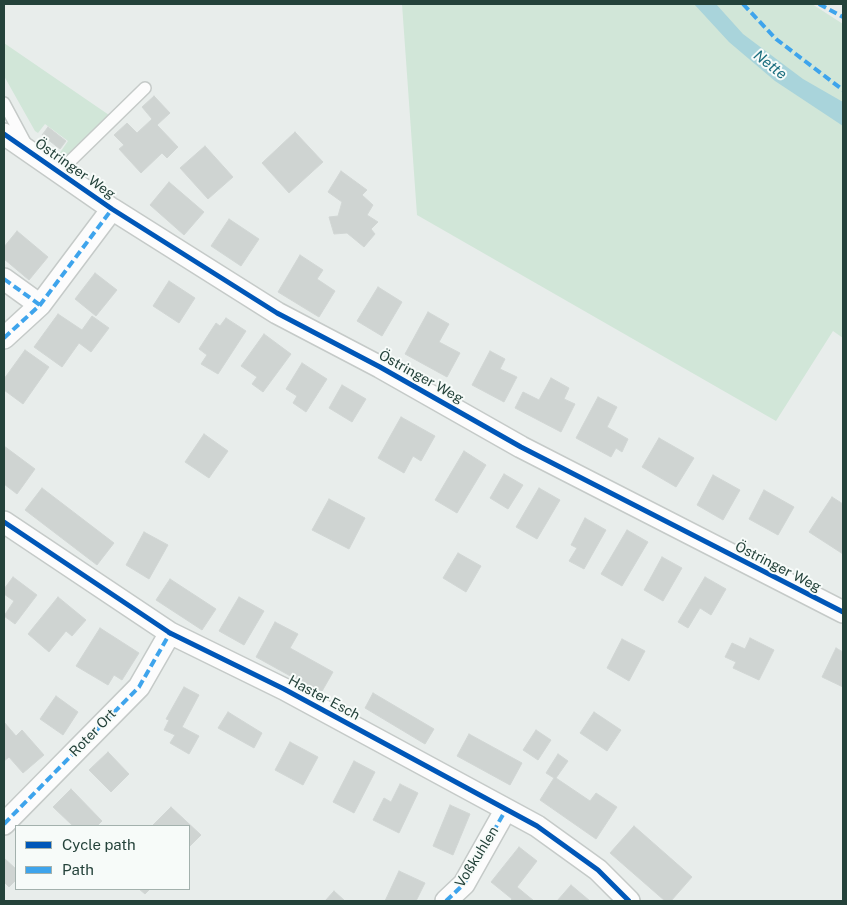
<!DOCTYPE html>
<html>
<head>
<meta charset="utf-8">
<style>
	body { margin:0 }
	#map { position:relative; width:847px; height:905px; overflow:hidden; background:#e8edeb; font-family:"Public Sans",sans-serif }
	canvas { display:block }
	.frame { position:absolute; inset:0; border:5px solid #24423a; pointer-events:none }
	.legend { position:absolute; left:15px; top:825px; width:175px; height:65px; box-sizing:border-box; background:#f7fbf9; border:1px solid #a3b1ad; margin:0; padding:6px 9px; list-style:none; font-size:15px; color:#24423a }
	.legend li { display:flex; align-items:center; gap:10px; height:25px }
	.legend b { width:25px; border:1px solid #a3b1ad }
</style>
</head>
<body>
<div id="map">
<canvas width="847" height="905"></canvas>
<div class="frame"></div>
<ul class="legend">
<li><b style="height:6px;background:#0057b8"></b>Cycle path</li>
<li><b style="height:6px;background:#3ea4ec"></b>Path</li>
</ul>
</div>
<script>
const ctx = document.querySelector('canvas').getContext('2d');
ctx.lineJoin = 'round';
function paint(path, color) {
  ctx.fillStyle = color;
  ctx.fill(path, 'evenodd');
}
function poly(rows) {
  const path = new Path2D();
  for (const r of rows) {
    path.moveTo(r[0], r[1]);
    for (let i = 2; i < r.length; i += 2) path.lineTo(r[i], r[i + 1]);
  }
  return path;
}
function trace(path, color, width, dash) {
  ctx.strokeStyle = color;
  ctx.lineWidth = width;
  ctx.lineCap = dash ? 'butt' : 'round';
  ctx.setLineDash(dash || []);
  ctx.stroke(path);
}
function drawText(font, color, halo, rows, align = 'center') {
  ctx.font = font + ' "Public Sans",sans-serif';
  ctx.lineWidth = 4;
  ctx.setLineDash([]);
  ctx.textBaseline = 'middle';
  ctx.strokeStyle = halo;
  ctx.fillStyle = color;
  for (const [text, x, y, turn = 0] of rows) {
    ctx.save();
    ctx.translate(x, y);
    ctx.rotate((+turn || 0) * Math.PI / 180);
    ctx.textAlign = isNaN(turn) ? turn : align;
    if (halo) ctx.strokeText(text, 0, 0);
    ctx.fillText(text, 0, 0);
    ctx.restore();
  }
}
paint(poly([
	[402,4,812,4,843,24,843,338,833,331,776,421,417,215],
	[4,43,109,115,62,161,57,157,68,141,45,124,38,133,35,131,4,76]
]), '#d1e6d8');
paint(poly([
	[694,4,716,4,743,34,803,79,843,102,843,126,775,81,729,42]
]), '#a9d4db');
const building = poly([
	[154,96,170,113,157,125,178,147,167,158,162,153,141,173,119,149,124,145,114,135,127,123,137,133,152,119,142,107,154,96],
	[48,127,66,141,60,149,42,135,48,127],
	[295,132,323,162,289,193,262,163,295,132],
	[205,146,233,177,208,199,180,168,205,146],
	[341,171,367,190,362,195,373,205,367,215,378,222,371,229,375,234,364,247,347,233,334,234,329,217,338,216,342,202,328,192,341,171],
	[169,182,204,212,184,235,150,205,169,182],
	[229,219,259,239,241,266,211,246,229,219],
	[17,231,48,257,29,280,4,259,4,247,17,231],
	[300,255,323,270,317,279,335,291,319,317,278,292,300,255],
	[95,273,117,290,96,316,75,299,95,273],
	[169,281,195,298,179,323,153,306,169,281],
	[378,287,402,302,382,336,357,321,378,287],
	[428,312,449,324,439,342,460,353,447,377,405,354,428,312],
	[58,314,82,330,92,316,109,328,91,352,79,343,62,367,34,347,58,314],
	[226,318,246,331,218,374,201,364,207,355,199,349,216,323,220,326,226,318],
	[264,334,291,354,263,392,252,384,257,377,241,366,264,334],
	[25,350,49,367,23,404,4,390,4,379,25,350],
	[490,351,505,359,500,369,517,377,504,402,472,385,490,351],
	[302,363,327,379,306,412,293,403,297,396,286,389,302,363],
	[551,378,569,388,564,399,575,404,561,432,515,408,523,392,539,400,551,378],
	[342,385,366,399,352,422,329,408,342,385],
	[598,397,617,407,607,427,628,439,622,452,616,448,611,457,576,438,598,397],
	[401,417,435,436,421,461,413,456,404,473,378,458,401,417],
	[204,434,228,451,209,478,185,462,204,434],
	[659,438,694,458,676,487,642,467,659,438],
	[4,446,35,469,17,494,4,484,4,446],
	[464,451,486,465,457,513,435,500,464,451],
	[504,474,523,485,508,509,490,498,504,474],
	[713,475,740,490,723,520,697,505,713,475],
	[42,488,114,543,97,565,25,510,42,488],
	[539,488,560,500,537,539,516,527,539,488],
	[764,490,794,507,778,535,749,519,764,490],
	[832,497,843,504,843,554,809,532,832,497],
	[329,499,365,518,349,549,312,530,329,499],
	[585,518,606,530,584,569,569,561,577,548,571,545,585,518],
	[627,530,648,542,622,586,601,574,627,530],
	[144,532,168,545,149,579,126,565,144,532],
	[458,553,481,566,466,592,443,578,458,553],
	[662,557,682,568,663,601,644,590,662,557],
	[13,577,37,595,15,624,4,616,14,601,4,594,4,589,13,577],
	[705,577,726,589,711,615,700,608,688,628,678,622,705,577],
	[170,579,216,609,202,630,156,600,170,579],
	[58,597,86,620,72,636,66,631,49,652,28,634,58,597],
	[239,597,264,611,244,645,219,631,239,597],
	[275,622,298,634,290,648,333,672,321,693,256,657,275,622],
	[100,628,139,653,122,680,114,675,108,685,76,666,100,628],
	[750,638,774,650,759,680,733,668,736,662,725,657,732,643,745,649,750,638],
	[622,639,645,651,629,681,607,668,622,639],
	[836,648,843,652,843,687,822,677,836,648],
	[184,687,199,695,182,727,199,736,189,754,170,743,175,735,164,730,169,720,166,719,184,687],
	[373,693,434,729,425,744,365,708,373,693],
	[56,696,78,712,63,735,40,719,56,696],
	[228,712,262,733,254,748,218,728,228,712],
	[594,712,621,730,607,751,580,733,594,712],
	[4,722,16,736,22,730,44,755,23,773,9,757,4,761,4,722],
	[536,730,551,740,538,760,523,750,536,730],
	[469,734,522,763,510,785,457,756,469,734],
	[290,742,318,757,303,785,275,770,290,742],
	[108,752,129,774,111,792,89,770,108,752],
	[558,754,568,761,556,778,590,801,596,793,617,807,596,839,540,800,554,778,546,773,558,754],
	[354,761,375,772,354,813,333,802,354,761],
	[400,784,418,793,399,833,373,820,384,798,391,802,400,784],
	[71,789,102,821,97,826,73,826,53,807,71,789],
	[450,805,470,814,453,855,433,846,450,805],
	[171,807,201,835,189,847,189,826,152,826,171,807],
	[634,826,692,877,671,901,665,901,610,853,634,826],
	[519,847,537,861,517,887,534,901,510,901,512,899,491,882,519,847],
	[4,858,16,869,16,880,9,887,4,882,4,858],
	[399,871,425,883,416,901,385,901,399,871],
	[571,885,590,901,557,901,571,885],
	[139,889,150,889,145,894,139,889],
	[334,891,345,901,325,901,334,891]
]);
paint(building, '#cfd4d2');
trace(building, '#d1d6d4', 1);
const lane = poly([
	[4,103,27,146],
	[59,172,145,88]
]);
const street = poly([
	[4,134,112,209,277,313,380,367,521,447,843,612],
	[4,279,40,305],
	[4,338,40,305,112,209],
	[4,522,170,633,284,689,537,826,598,870,629,901],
	[4,824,139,687,170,633],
	[446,901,464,884,505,811]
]);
trace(lane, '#c5cac8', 14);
trace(street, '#c5cac8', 24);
trace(lane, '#fcfcfc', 11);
trace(street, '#fcfcfc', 21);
trace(poly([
	[743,4,776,39,843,90],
	[819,4,843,17],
	[4,279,40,305],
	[4,338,40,305,112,209],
	[4,824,139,687,170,633],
	[446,901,464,884,505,811]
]), '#3ea4ec', 4, [8, 4]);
trace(poly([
	[4,134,112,209,277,313,380,367,521,447,843,612],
	[4,522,170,633,284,689,537,826,598,870,629,901]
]), '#0057b8', 5);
drawText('14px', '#24423a', '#f7fbf9', [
	["Östringer Weg",75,169,35],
	["Östringer Weg",421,377,29],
	["Östringer Weg",778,567,27],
	["Haster Esch",324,698,28],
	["Roter Ort",93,733,-46],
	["Voßkuhlen",477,857,-58]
]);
drawText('italic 15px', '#1c6f80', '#f7fbf9', [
	["Nette",770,65,38]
]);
</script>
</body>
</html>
